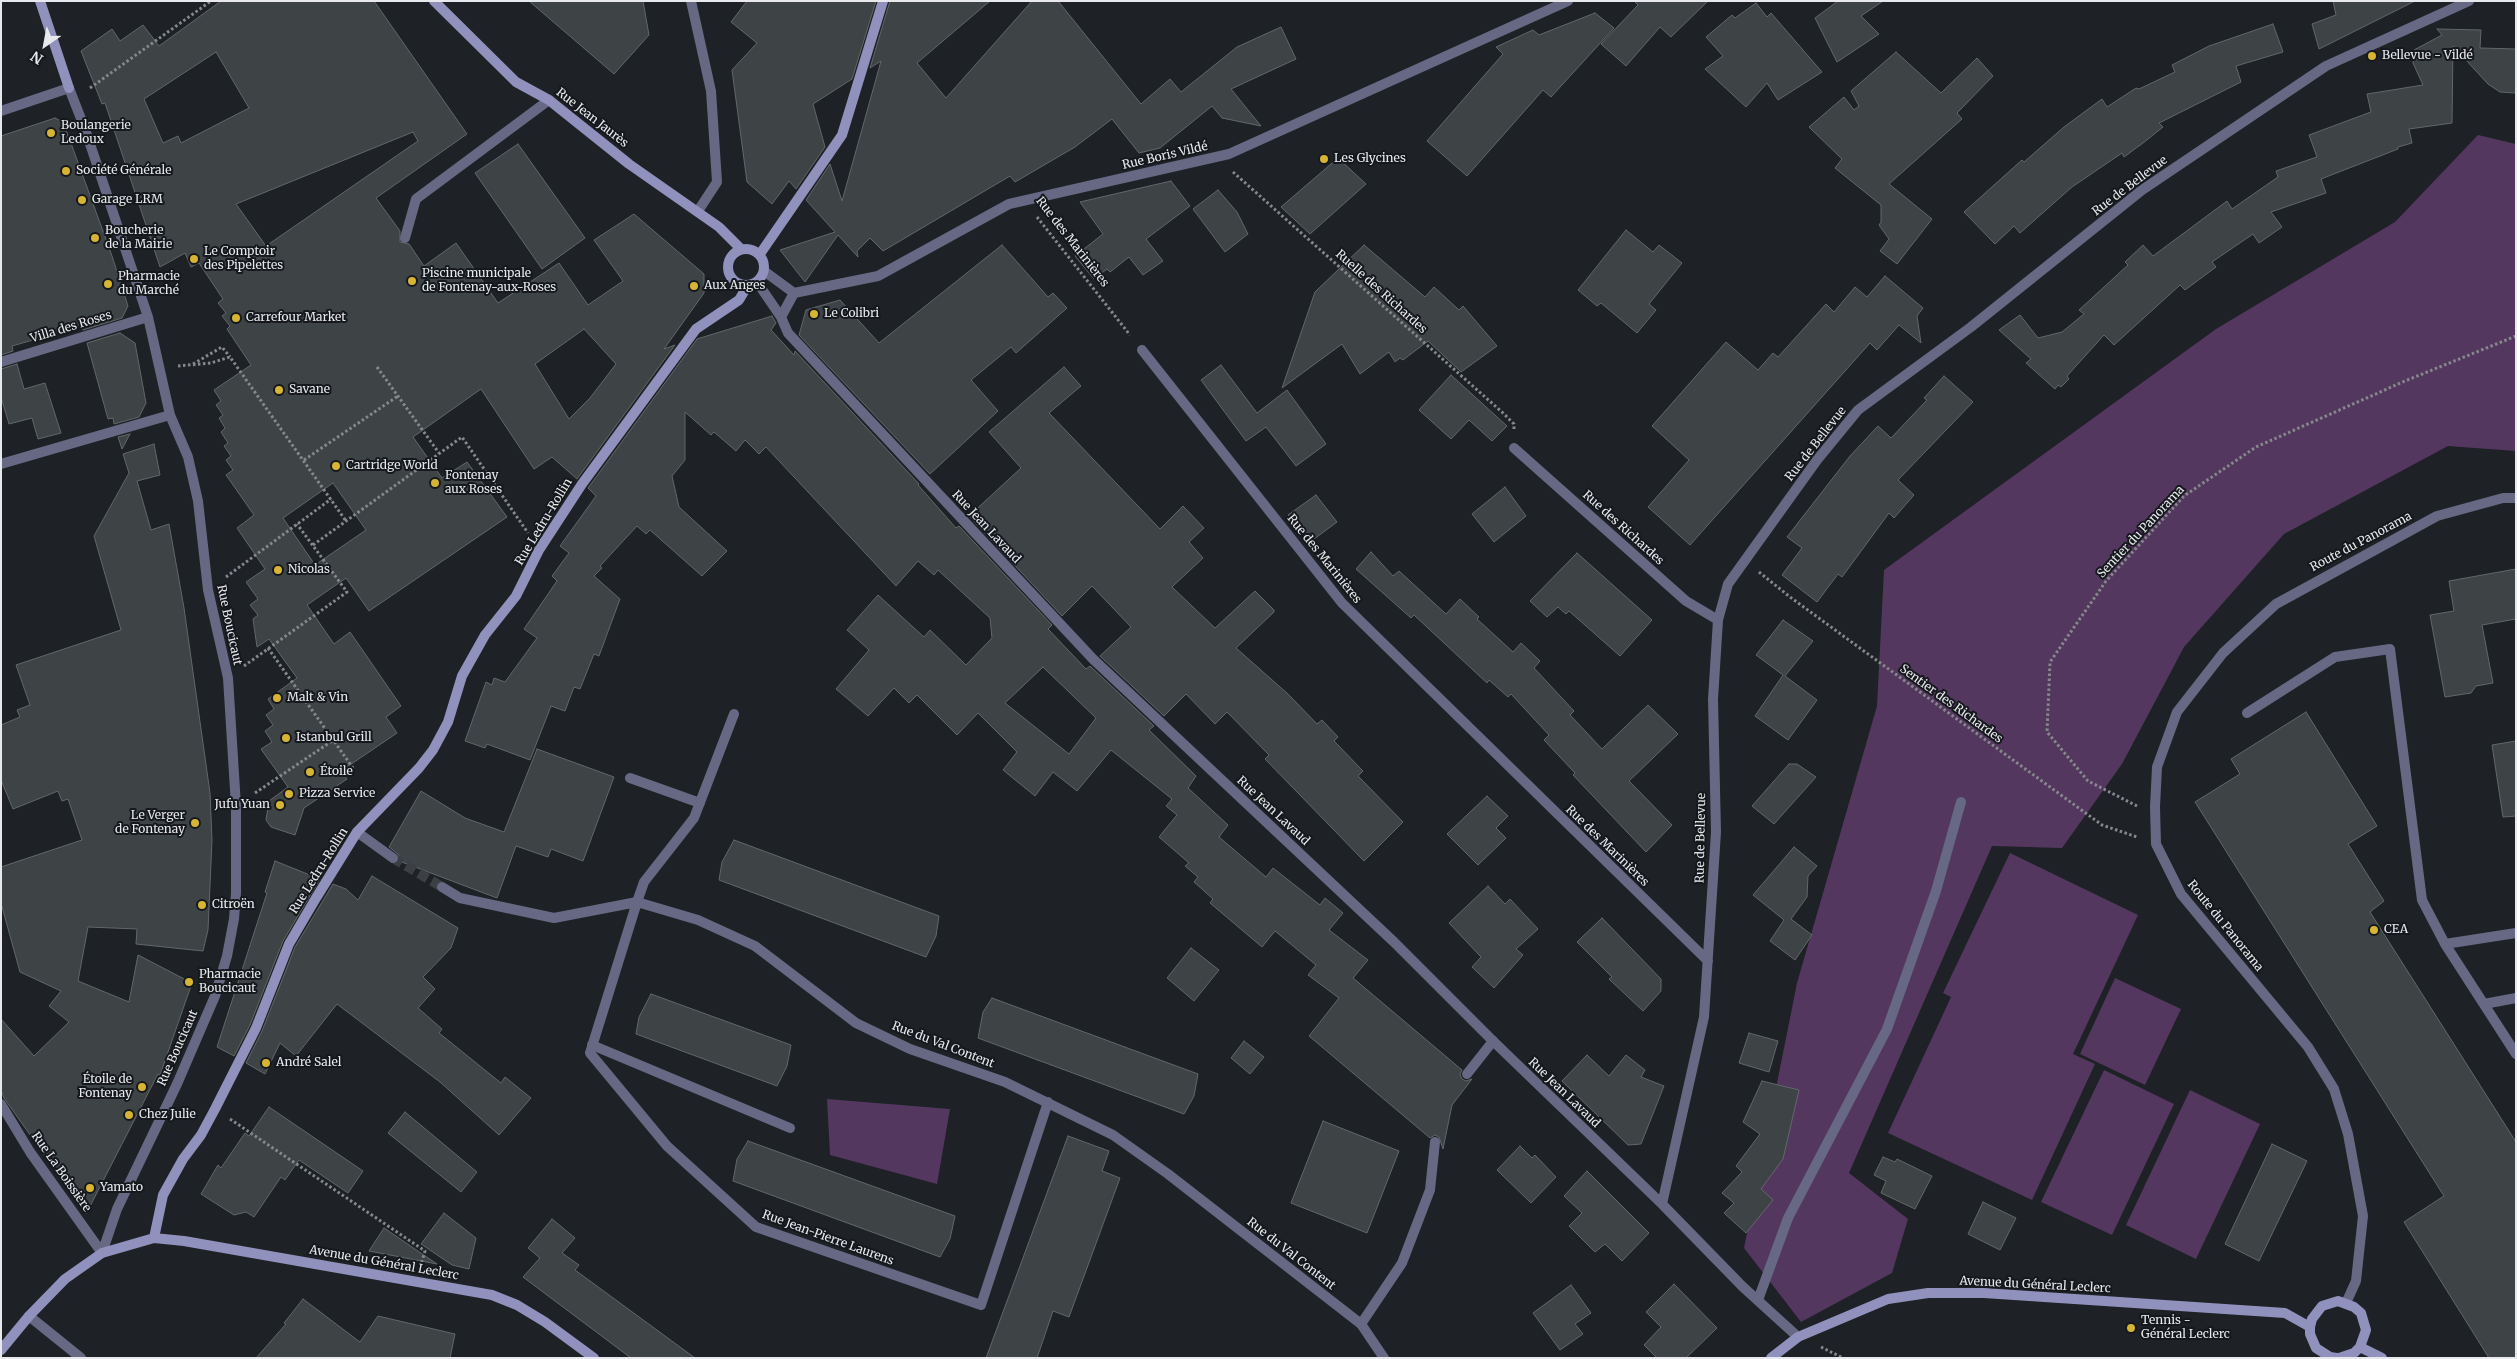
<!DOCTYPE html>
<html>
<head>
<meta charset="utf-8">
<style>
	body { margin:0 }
	#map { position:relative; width:2517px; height:1359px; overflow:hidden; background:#1e2125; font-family:Merriweather,serif }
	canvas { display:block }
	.frame { position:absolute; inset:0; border:2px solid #e7e9ec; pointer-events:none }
	.north { position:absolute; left:20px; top:20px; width:50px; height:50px; -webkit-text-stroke:4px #15181c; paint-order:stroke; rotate:213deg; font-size:14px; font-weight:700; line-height:20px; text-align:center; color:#e7e9ec }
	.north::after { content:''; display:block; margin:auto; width:18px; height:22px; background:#e7e9ec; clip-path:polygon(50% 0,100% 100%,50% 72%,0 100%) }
</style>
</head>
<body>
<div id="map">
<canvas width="2517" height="1359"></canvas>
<div class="frame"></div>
<div class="north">N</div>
</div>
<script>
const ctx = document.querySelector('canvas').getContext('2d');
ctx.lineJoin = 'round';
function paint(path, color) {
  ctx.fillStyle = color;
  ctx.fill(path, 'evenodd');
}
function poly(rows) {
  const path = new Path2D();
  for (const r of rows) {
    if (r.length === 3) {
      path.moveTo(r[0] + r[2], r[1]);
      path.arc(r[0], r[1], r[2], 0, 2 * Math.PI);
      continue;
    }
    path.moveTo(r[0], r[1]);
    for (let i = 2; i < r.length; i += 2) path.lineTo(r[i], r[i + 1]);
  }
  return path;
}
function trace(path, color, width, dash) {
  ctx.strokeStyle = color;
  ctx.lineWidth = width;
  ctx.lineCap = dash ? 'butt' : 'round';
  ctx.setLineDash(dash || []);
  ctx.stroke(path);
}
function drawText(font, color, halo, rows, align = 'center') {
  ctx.font = font + ' Merriweather,serif';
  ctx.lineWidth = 4;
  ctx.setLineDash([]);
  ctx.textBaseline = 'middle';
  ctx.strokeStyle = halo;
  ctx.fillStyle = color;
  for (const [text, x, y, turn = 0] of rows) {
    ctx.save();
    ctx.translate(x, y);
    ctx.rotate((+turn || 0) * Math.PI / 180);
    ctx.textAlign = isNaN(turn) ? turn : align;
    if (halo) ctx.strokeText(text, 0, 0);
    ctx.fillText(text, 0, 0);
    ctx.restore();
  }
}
paint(poly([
	[2478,135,2516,144,2516,451,2448,446,2284,534,2184,647,2122,764,2062,848,1992,846,1849,1173,1908,1219,1892,1273,1801,1322,1744,1248,1797,983,1877,706,1884,570,2216,329,2395,222],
	[2010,853,2138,915,2073,1054,2095,1064,2032,1200,1888,1133,1951,997,1943,993],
	[2115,978,2181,1009,2145,1085,2080,1054],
	[2104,1070,2174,1104,2112,1235,2041,1202],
	[2190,1090,2260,1124,2196,1259,2126,1225],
	[827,1099,950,1109,937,1184,830,1155]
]), '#53375f');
const building = poly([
	[221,1,374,1,467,134,376,198,400,231,400,242,409,244,424,266,456,243,498,303,559,263,588,305,623,281,594,240,634,214,704,274,704,293,664,349,675,345,577,479,552,457,534,469,481,389,413,437,442,478,467,462,507,517,369,611,346,578,307,605,334,644,350,632,401,706,386,717,397,733,341,771,347,779,304,808,295,835,271,827,266,820,269,801,288,787,261,749,272,742,265,731,273,725,266,715,274,709,268,699,297,678,269,639,257,647,253,619,258,615,250,605,258,599,246,582,265,569,237,528,254,515,226,475,233,470,226,460,231,456,224,446,228,443,221,432,225,428,219,418,223,415,216,405,221,401,214,390,251,365,227,329,230,326,222,316,226,313,218,303,223,299,199,263,191,267,185,253,160,267,105,103,102,104,81,51,112,29,120,41,143,25,159,46,221,1],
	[216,52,249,108,181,143,178,136,163,143,144,99,216,52],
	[413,132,418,141,266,246,236,204,413,132],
	[584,329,616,364,590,398,569,419,535,364,584,329],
	[333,483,366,530,315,565,283,518,333,483],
	[529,1,643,1,649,35,614,74,529,1],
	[747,1,876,1,852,79,813,104,825,147,796,189,789,181,772,204,747,182,732,70,757,43,731,22,747,1],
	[890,1,990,1,917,63,946,98,1032,1,1058,1,1141,104,1170,79,1181,92,1237,47,1281,27,1296,59,1231,89,1261,126,1222,118,1212,106,1160,148,1139,153,1112,119,1075,147,1015,182,1010,176,883,251,870,238,857,251,858,257,838,235,805,282,780,250,835,232,806,200,830,164,842,201,881,61,870,68,890,1],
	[1634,1,1708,1,1671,37,1660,27,1626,66,1601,44,1638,5,1634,1],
	[1838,1,1883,1,1861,16,1879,34,1837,62,1815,18,1838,1],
	[2333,1,2415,1,2319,49,2312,24,2336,15,2333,1],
	[1756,3,1767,17,1771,13,1822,72,1778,100,1767,83,1746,107,1705,69,1723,56,1706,37,1732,15,1735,18,1756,3],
	[1595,13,1614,28,1551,97,1543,90,1467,176,1427,141,1503,54,1496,47,1533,30,1539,35,1595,13],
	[2273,24,2283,52,2236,66,2241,82,2159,123,2163,127,2143,143,2124,157,2122,153,2072,187,2020,233,2014,226,1995,244,1964,212,2022,160,2024,162,2064,127,2102,99,2107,107,2136,88,2139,89,2175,72,2172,65,2209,46,2273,24],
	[2437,29,2481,30,2480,48,2516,49,2516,93,2500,92,2488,84,2453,46,2452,123,2409,129,2412,143,2398,147,2398,149,2321,179,2326,193,2271,212,2282,227,2259,243,2253,234,2212,262,2216,267,2185,290,2180,285,2114,345,2104,335,2067,376,2069,379,2061,387,2058,385,2055,389,2026,363,2031,359,1999,330,2020,315,2038,338,2062,332,2084,314,2079,310,2128,265,2125,262,2143,245,2153,256,2227,201,2232,209,2278,177,2276,171,2317,157,2309,135,2371,112,2367,94,2423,85,2413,63,2414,50,2442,35,2437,29],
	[1896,52,1941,93,1977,58,1993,76,1957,113,1962,119,1889,184,1932,219,1897,264,1880,251,1889,239,1879,225,1881,222,1881,205,1835,168,1842,159,1809,127,1844,97,1854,110,1859,106,1851,91,1896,52],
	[55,118,63,122,72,146,112,256,128,306,122,318,83,330,82,326,12,346,13,351,1,355,1,136,55,118],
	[518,144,585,238,542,269,475,173,518,144],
	[1338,158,1366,184,1310,234,1281,207,1338,158],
	[1171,181,1190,206,1146,239,1163,261,1143,275,1129,257,1110,272,1107,269,1094,279,1075,256,1103,234,1080,202,1171,181],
	[1218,190,1237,212,1248,234,1225,252,1193,209,1218,190],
	[1626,230,1653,252,1659,245,1682,263,1649,304,1656,310,1637,333,1601,303,1597,306,1578,290,1626,230],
	[1002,245,1048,297,1053,293,1067,308,1016,353,1011,347,971,380,998,411,930,474,799,335,806,310,840,300,879,343,1002,245],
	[1364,245,1425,297,1434,287,1459,310,1463,306,1497,346,1461,372,1428,341,1403,360,1400,358,1395,362,1389,352,1360,374,1342,344,1282,388,1315,292,1364,245],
	[1885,276,1923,308,1917,316,1921,343,1899,325,1877,350,1870,343,1690,545,1648,507,1689,460,1652,426,1726,342,1758,370,1773,353,1778,357,1826,304,1834,312,1855,287,1867,297,1885,276],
	[772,316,776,323,771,330,794,355,795,351,919,484,918,485,956,528,959,526,1052,625,1048,629,1086,669,1090,666,1154,726,1149,730,1196,776,1188,788,1228,825,1219,837,1266,877,1273,868,1320,905,1325,898,1343,913,1329,930,1368,960,1353,978,1462,1070,1460,1074,1462,1079,1466,1081,1472,1079,1452,1105,1443,1149,1439,1137,1435,1135,1430,1138,1309,1036,1339,998,1308,975,1316,965,1275,931,1262,947,1210,903,1213,899,1194,882,1198,877,1185,866,1189,863,1159,837,1177,815,1166,806,1172,799,1111,750,1077,791,1053,772,1035,796,1003,770,1017,752,978,713,957,735,917,695,909,703,894,688,868,716,836,689,869,650,847,630,878,595,924,637,930,630,966,665,992,638,990,618,938,570,934,575,918,561,896,586,766,447,759,454,745,440,736,451,714,432,711,435,685,412,685,460,672,476,679,507,727,551,702,576,650,530,646,534,637,526,600,566,602,568,594,576,620,599,599,656,594,654,580,689,574,687,565,711,551,706,530,760,487,744,485,748,465,741,486,682,492,685,494,678,505,682,537,638,524,629,557,581,552,576,569,553,560,546,596,496,588,488,697,339,772,316],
	[1043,667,1096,718,1069,754,1005,703,1043,667],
	[120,333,135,343,146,403,139,417,114,424,113,418,108,419,87,343,120,333],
	[17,364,24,389,45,383,61,433,38,439,32,418,9,424,1,397,1,369,17,364],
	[1221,365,1257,413,1287,390,1326,444,1296,466,1266,427,1246,441,1201,380,1221,365],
	[1064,367,1081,386,1049,413,1160,529,1183,506,1204,528,1189,542,1203,558,1172,587,1215,628,1255,591,1274,610,1274,612,1236,648,1288,694,1317,724,1322,720,1338,737,1334,741,1363,771,1358,776,1403,822,1364,861,1265,759,1269,755,1227,712,1215,724,1186,694,1164,716,1100,656,1131,627,1092,586,1062,616,969,516,1021,468,989,432,1064,367],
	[1451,375,1507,426,1492,441,1469,420,1451,439,1419,410,1451,375],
	[1944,376,1973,402,1898,480,1914,495,1894,518,1889,513,1842,577,1838,574,1817,602,1782,575,1802,548,1787,537,1850,456,1878,426,1891,438,1927,400,1924,398,1944,376],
	[130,434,122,449,118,437,130,434],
	[154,444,160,475,137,481,151,530,169,524,184,608,210,793,212,840,208,930,203,951,136,944,137,929,88,927,78,981,129,1002,138,955,192,983,160,1075,158,1074,86,1214,4,1098,1,1090,1,1019,34,1056,69,1022,49,1006,61,991,20,972,1,903,1,867,82,840,68,799,62,801,58,791,13,809,1,780,1,725,20,717,17,710,30,705,16,665,121,630,94,536,129,473,123,454,154,444],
	[1505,487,1526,516,1494,542,1472,514,1505,487],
	[1316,495,1337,522,1310,542,1288,515,1316,495],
	[1371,552,1393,576,1399,571,1446,614,1460,599,1479,617,1477,619,1513,652,1521,643,1540,661,1534,668,1574,711,1570,715,1602,749,1648,705,1678,734,1629,781,1672,825,1646,852,1573,775,1575,773,1544,740,1549,735,1511,694,1508,697,1489,680,1487,683,1414,615,1411,618,1356,569,1371,552],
	[1577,553,1652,620,1620,656,1569,611,1566,614,1558,607,1547,617,1530,601,1577,553],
	[2516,569,2516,619,2482,625,2493,683,2476,686,2471,693,2445,697,2430,615,2454,611,2449,581,2516,569],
	[1783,620,1813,641,1785,676,1817,700,1788,740,1755,716,1783,675,1756,655,1783,620],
	[2306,712,2377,826,2348,844,2384,901,2370,912,2516,1142,2516,1358,2489,1358,2404,1222,2444,1196,2195,802,2240,774,2231,759,2306,712],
	[2516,741,2516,816,2503,817,2492,745,2516,741],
	[537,749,614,777,583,861,551,849,548,857,516,846,497,898,399,861,399,855,389,847,421,791,465,818,504,832,537,749],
	[1789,764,1797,764,1816,777,1774,824,1752,806,1789,764],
	[1487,796,1508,816,1496,828,1506,838,1478,865,1447,834,1487,796],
	[734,840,939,916,936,936,926,957,719,880,722,862,734,840],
	[1794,847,1817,866,1808,876,1807,897,1791,919,1812,935,1795,960,1770,941,1784,920,1753,895,1794,847],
	[275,861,320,879,283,941,250,1025,234,1056,217,1047,267,893,265,892,275,861],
	[372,876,458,928,451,948,423,977,435,989,418,1008,442,1029,439,1033,501,1083,505,1077,531,1098,499,1135,440,1082,337,1004,296,1056,280,1043,265,1074,246,1063,262,1031,295,947,333,884,346,889,358,900,372,876],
	[1488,886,1505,904,1510,899,1538,929,1516,949,1523,955,1494,988,1472,967,1481,957,1449,923,1488,886],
	[1602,918,1661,979,1661,991,1643,1011,1609,979,1612,977,1577,942,1602,918],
	[1191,948,1219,970,1194,1001,1167,978,1191,948],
	[651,994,791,1045,787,1066,777,1086,636,1034,639,1017,651,994],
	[992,998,1198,1074,1194,1096,1184,1114,978,1038,983,1012,992,998],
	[1749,1033,1778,1041,1769,1072,1739,1063,1749,1033],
	[1244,1041,1264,1057,1250,1074,1231,1058,1244,1041],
	[1587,1055,1609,1076,1626,1055,1645,1070,1641,1077,1664,1086,1641,1144,1628,1145,1562,1081,1587,1055],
	[1762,1081,1799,1090,1783,1159,1761,1189,1773,1200,1746,1233,1724,1213,1734,1203,1722,1193,1742,1172,1736,1166,1760,1134,1743,1122,1762,1081],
	[269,1107,363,1171,348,1193,299,1160,285,1180,281,1177,254,1217,246,1212,234,1215,201,1194,218,1165,221,1168,245,1133,249,1136,269,1107],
	[405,1112,477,1172,461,1192,388,1133,405,1112],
	[1323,1121,1399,1151,1367,1233,1291,1203,1323,1121],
	[1068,1136,1109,1151,1102,1171,1120,1178,1069,1317,1053,1311,1037,1358,986,1358,1068,1136],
	[748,1141,955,1216,950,1239,940,1257,733,1181,737,1159,748,1141],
	[2272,1144,2307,1161,2259,1261,2225,1244,2272,1144],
	[1520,1146,1532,1158,1535,1155,1556,1177,1531,1203,1497,1170,1520,1146],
	[1883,1157,1895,1162,1897,1159,1932,1176,1915,1209,1881,1193,1886,1181,1874,1175,1883,1157],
	[1587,1171,1649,1233,1622,1261,1605,1244,1595,1252,1569,1226,1582,1213,1564,1196,1587,1171],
	[1983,1202,2016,1218,2000,1250,1968,1234,1983,1202],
	[444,1213,476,1238,469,1269,452,1265,421,1244,444,1213],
	[552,1219,575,1238,562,1253,579,1265,575,1270,695,1358,631,1358,523,1277,540,1258,528,1248,552,1219],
	[384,1228,437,1264,369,1251,384,1228],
	[1674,1284,1717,1328,1686,1358,1657,1358,1644,1345,1661,1327,1646,1312,1674,1284],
	[1571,1285,1591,1313,1575,1324,1583,1334,1560,1350,1533,1313,1571,1285],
	[303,1299,360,1342,378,1316,455,1334,450,1358,256,1358,286,1324,284,1323,303,1299]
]);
paint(building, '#3e4345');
trace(building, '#62686a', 1);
trace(poly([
	[393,858,442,887]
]), '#3c3f43', 10, [10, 5]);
trace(poly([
	[90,88,211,1],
	[1233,172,1503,413,1514,424,1514,430],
	[1037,217,1130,335],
	[193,364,222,347,230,357],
	[178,366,211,363,230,357,346,521],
	[377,367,439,453],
	[304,460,398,396],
	[313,545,462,437,528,533],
	[1759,572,1790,597,2102,825,2137,837],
	[226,577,331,499],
	[268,648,353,768],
	[244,666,347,592,297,524],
	[255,793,332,741],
	[2137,806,2088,781,2047,732,2050,662,2106,581,2184,496,2256,447,2405,381,2516,336],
	[230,1119,425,1251,421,1264],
	[1821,1347,1843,1358]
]), '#86898c', 3, [2.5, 2.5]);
trace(poly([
	[405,238,416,199,549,100],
	[2247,713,2335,657,2390,649,2422,900,2445,944,2516,1054],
	[630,778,700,803],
	[637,902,644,882,694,818,734,714],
	[2445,944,2516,933],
	[2484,1004,2516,998],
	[592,1045,790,1128],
	[1467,1074,1493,1041],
	[1758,1300,1788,1218,1887,1029,1936,891,1961,802],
	[1361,1324,1402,1263,1430,1190,1435,1142]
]), '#676883', 10);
trace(poly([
	[691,1,711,91,717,182,698,211],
	[1,111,69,88,85,129,148,317,170,415,188,457,198,501,208,590,228,678,236,806,236,893,234,919,227,956,215,996,177,1084,117,1209,102,1253],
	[764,271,794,293,878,276,1009,204,1229,154,1568,1],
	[757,282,781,317,788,333,1093,659,1394,942,1493,1041,1662,1204,1743,1287,1798,1337],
	[781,317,794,293],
	[1142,350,1342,603,1708,961],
	[1,362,148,317],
	[1514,448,1686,601,1718,620],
	[1,464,170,415],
	[357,832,393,858],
	[442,887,460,898,554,918,637,902,698,920,755,946,856,1023,910,1049,1005,1082,1113,1135,1168,1174,1361,1324,1384,1358],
	[637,902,590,1053,667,1146,756,1227,981,1305,1048,1102],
	[1,1104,30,1152,102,1253],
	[1662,1204,1704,1017,1716,832,1713,699,1718,620,1728,584,1817,460,1858,410,1971,327,2142,190,2326,66,2469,1],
	[2346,1303,2356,1281,2363,1216,2348,1134,2334,1089,2308,1047,2181,894,2156,844,2155,807,2157,767,2177,712,2223,653,2276,604,2437,516,2503,498,2516,498],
	[29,1316,81,1358]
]), '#676883', 10);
trace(poly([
	[40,1,69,88],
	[434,1,516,82,549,100,629,164,719,227,741,249],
	[746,267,18],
	[760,254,842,135,883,1],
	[154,1238,163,1195,183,1159,201,1135,215,1109,256,1028,289,944,316,898,357,832,419,768,433,750,448,722,462,676,485,635,516,596,539,550,582,484,696,329,739,300,748,285],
	[2360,1347,2382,1358],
	[1,1350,29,1316,65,1279,102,1253,154,1238,184,1241,492,1295,517,1305,545,1322,594,1358],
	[1771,1358,1798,1337,1888,1299,1928,1293,1984,1293,2285,1313,2310,1327],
	[2337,1358,2330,1357,2316,1348,2310,1334,2310,1327,2312,1319,2322,1306,2338,1301,2354,1307,2361,1313,2366,1330,2360,1347,2354,1353,2339,1358]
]), '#9091bc', 10);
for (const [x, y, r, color] of [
	[2372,56,5,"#d7b434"],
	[51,133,5,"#d7b434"],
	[1324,159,5,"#d7b434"],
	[66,171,5,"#d7b434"],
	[82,200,5,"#d7b434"],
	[95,238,5,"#d7b434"],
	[194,259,5,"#d7b434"],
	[412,281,5,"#d7b434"],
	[108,284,5,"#d7b434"],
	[694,286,5,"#d7b434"],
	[814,314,5,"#d7b434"],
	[236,318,5,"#d7b434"],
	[279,390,5,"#d7b434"],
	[336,466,5,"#d7b434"],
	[435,483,5,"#d7b434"],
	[278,570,5,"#d7b434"],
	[277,698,5,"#d7b434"],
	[286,738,5,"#d7b434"],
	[310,772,5,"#d7b434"],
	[289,794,5,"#d7b434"],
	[280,805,5,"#d7b434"],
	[195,823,5,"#d7b434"],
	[202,905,5,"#d7b434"],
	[2374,930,5,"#d7b434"],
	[189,982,5,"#d7b434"],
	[266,1063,5,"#d7b434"],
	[142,1087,5,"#d7b434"],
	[129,1115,5,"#d7b434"],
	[90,1188,5,"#d7b434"],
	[2131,1328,5,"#d7b434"]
]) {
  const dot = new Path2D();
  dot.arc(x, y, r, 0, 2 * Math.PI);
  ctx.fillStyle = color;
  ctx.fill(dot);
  trace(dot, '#15181c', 2);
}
drawText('12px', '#e7e9ec', '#15181c', [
	["Bellevue - Vildé",2382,56],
	["Boulangerie",61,126],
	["Ledoux",61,140],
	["Les Glycines",1334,159],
	["Société Générale",76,171],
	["Garage LRM",92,200],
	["Boucherie",105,231],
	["de la Mairie",105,245],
	["Le Comptoir",204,252],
	["des Pipelettes",204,266],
	["Piscine municipale",422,274],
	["de Fontenay-aux-Roses",422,288],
	["Pharmacie",118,277],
	["du Marché",118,291],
	["Aux Anges",704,286],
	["Le Colibri",824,314],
	["Carrefour Market",246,318],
	["Savane",289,390],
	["Cartridge World",346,466],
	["Fontenay",445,476],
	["aux Roses",445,490],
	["Nicolas",288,570],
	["Malt & Vin",287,698],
	["Istanbul Grill",296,738],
	["Étoile",320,772],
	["Pizza Service",299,794],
	["Jufu Yuan",270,805,"right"],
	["Le Verger",185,816,"right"],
	["de Fontenay",185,830,"right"],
	["Citroën",212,905],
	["CEA",2384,930],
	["Pharmacie",199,975],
	["Boucicaut",199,989],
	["André Salel",276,1063],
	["Étoile de",132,1080,"right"],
	["Fontenay",132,1094,"right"],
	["Chez Julie",139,1115],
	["Yamato",100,1188],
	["Tennis -",2141,1321],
	["Général Leclerc",2141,1335]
], 'left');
drawText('12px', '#e7e9ec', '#15181c', [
	["Rue Jean Jaurès",592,118,38],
	["Rue Boris Vildé",1165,156,-13],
	["Rue de Bellevue",2130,186,-37],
	["Rue des Marinières",1072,242,52],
	["Ruelle des Richardes",1381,292,42],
	["Villa des Roses",71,327,-17],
	["Rue de Bellevue",1816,444,-52],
	["Rue Ledru-Rollin",544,522,-59],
	["Rue Jean Lavaud",986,527,47],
	["Rue des Richardes",1623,528,42],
	["Sentier du Panorama",2141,532,-47],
	["Route du Panorama",2361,542,-28],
	["Rue des Marinières",1324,559,51],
	["Rue Boucicaut",229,625,78],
	["Sentier des Richardes",1951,704,36],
	["Rue Jean Lavaud",1273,811,43],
	["Rue de Bellevue",1701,838,-89],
	["Rue des Marinières",1607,846,44],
	["Rue Ledru-Rollin",319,871,-58],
	["Route du Panorama",2225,926,51],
	["Rue du Val Content",943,1045,21],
	["Rue Boucicaut",178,1048,-66],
	["Rue Jean Lavaud",1564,1093,44],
	["Rue La Boissière",61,1172,55],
	["Rue Jean-Pierre Laurens",828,1238,20],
	["Rue du Val Content",1291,1254,38],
	["Avenue du Général Leclerc",384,1263,10],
	["Avenue du Général Leclerc",2035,1285,3]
]);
</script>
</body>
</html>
